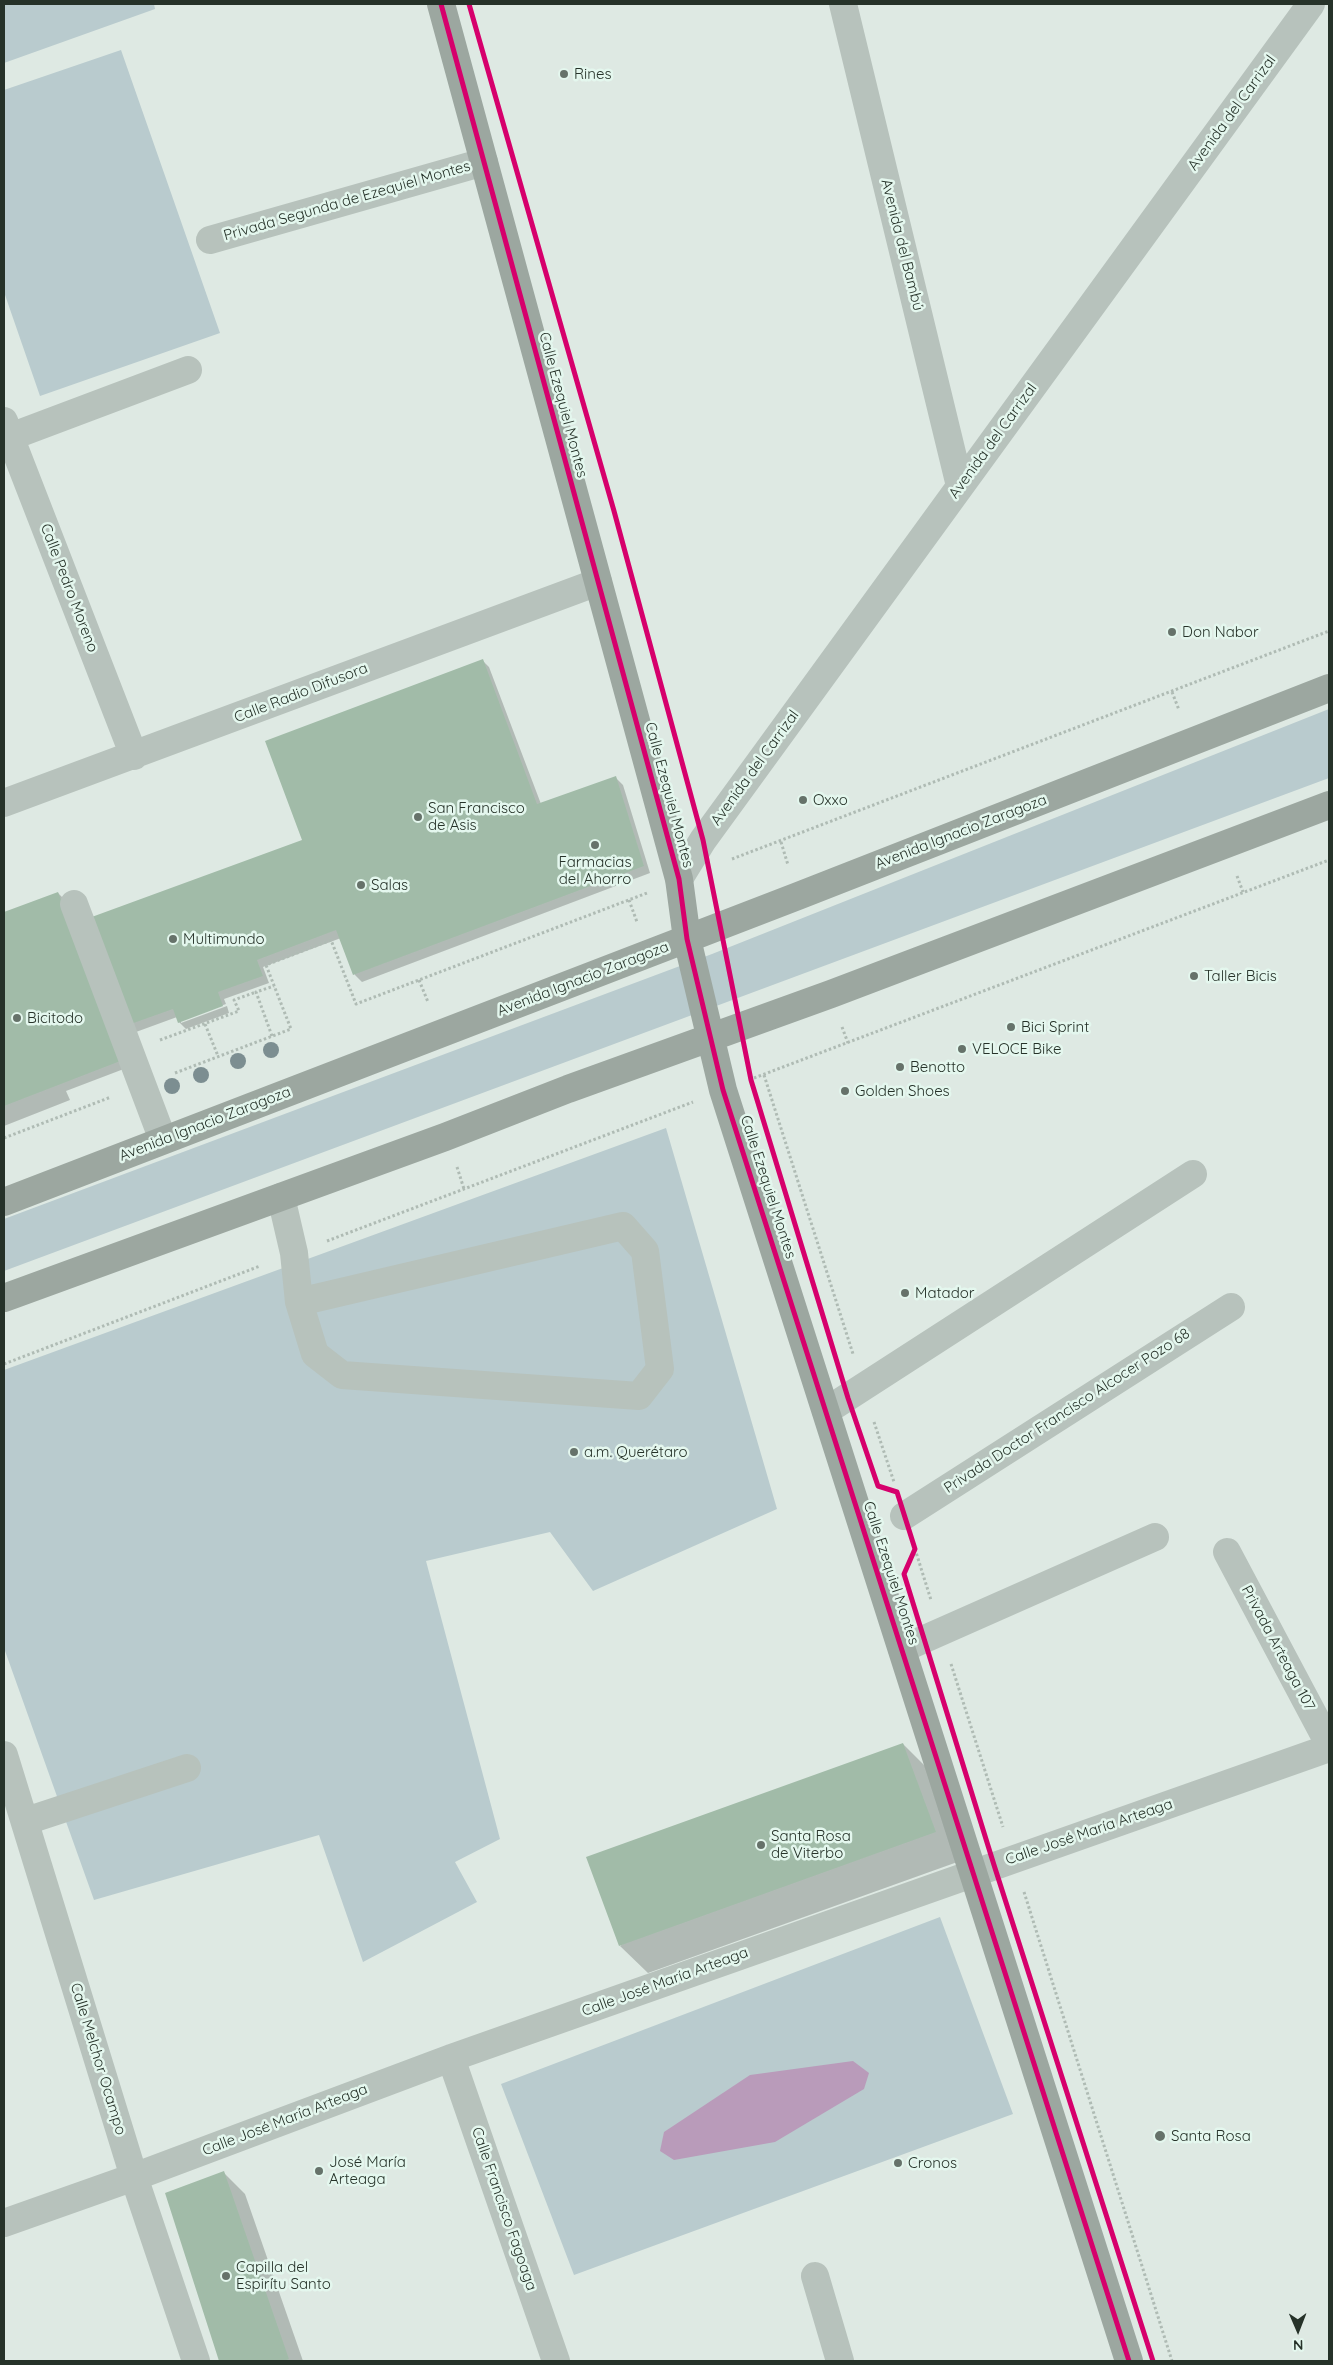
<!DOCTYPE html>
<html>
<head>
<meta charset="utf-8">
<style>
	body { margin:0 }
	#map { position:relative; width:1333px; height:2365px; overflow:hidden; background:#dee9e3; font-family:Quicksand,sans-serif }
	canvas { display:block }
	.frame { position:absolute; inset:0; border:5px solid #263229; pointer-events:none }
	.north { position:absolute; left:1273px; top:2305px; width:50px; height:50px; -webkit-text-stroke:4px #e4f7ee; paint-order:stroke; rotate:179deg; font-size:14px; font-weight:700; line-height:20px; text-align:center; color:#263229 }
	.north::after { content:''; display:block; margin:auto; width:18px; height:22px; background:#263229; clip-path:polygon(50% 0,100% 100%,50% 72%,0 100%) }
</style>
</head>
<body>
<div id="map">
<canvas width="1333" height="2365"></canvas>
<div class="frame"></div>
<div class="north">N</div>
</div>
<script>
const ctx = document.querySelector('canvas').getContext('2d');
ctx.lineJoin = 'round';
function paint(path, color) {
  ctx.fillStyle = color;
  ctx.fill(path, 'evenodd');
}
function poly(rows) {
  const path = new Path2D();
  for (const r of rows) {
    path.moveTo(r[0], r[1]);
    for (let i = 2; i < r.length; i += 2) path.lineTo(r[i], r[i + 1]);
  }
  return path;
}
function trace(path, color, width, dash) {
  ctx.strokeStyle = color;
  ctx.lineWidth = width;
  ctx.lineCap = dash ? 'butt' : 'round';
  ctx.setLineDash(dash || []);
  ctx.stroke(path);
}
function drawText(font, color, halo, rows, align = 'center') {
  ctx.font = font + ' Quicksand,sans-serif';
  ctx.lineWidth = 5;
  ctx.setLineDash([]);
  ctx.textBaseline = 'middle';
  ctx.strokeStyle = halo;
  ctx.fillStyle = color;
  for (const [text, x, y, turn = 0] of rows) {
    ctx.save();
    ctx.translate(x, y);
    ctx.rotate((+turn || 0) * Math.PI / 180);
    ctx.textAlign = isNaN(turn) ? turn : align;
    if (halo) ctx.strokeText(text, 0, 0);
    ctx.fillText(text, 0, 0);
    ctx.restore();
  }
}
paint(poly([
	[4,4,154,4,155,9,4,63],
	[121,50,220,333,40,396,4,292,4,90],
	[1329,709,1329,778,4,1271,4,1219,712,954],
	[666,1128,777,1509,593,1591,550,1532,426,1561,500,1839,455,1862,477,1902,363,1962,319,1835,94,1900,4,1648,4,1370],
	[940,1917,1013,2114,574,2275,501,2084]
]), '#b9cbce');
paint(poly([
	[853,2061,869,2073,864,2089,775,2142,674,2160,660,2151,664,2132,750,2075]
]), '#b99bba');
paint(poly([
	[482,660,489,667,541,804,616,778,623,785,650,873,362,982,355,975,341,938,263,967,269,983,224,999,226,1004,181,1020,181,1023,227,1006,229,1013,186,1029,179,1022,177,1017,136,1032,129,1025,304,841],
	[58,893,65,900,129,1067,66,1091,70,1100,4,1126,4,914],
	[903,1744,931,1772,963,1860,648,1973,620,1946],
	[224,2173,245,2194,303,2361,221,2361,167,2194]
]), '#0003');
paint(poly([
	[483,659,537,804,616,776,644,866,353,975,336,930,257,960,263,976,218,992,223,1006,178,1023,173,1009,128,1025,89,918,302,840,265,741],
	[58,892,123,1060,4,1106,4,912],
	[903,1743,936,1832,619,1946,586,1857],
	[224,2171,289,2359,284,2361,219,2361,165,2193]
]), '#a1bba8');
trace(poly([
	[1172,692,1179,710],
	[781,842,788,865],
	[732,859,1329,631],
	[1237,876,1243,892],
	[629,900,637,922],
	[419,980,428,1002],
	[205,1024,218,1056],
	[842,1027,848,1043],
	[272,1036,256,992,274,986],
	[160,1040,239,1011,234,1000,256,992],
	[175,1073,291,1029,266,965,331,940,356,1004,647,893],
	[764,1075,853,1354],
	[754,1078,1329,860],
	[4,1138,111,1097],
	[457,1167,464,1189],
	[327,1241,693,1102],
	[4,1364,260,1266],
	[874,1422,894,1482],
	[915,1549,931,1600],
	[951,1664,1003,1827],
	[1024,1892,1172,2361]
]), '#afbbb4', 3, [2.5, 2.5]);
trace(poly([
	[843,4,960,486],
	[210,240,484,162],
	[4,421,134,756],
	[10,437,188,370],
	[4,803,598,582],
	[679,879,703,840,1311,4],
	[74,904,163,1140],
	[281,1197,294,1253,299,1302,315,1354,342,1375,639,1396,660,1369,645,1251,623,1226,299,1302],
	[826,1411,1193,1174],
	[904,1516,1231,1307],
	[1227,1552,1329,1744],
	[902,1649,1155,1537],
	[4,1755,134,2177,196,2361],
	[26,1821,187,1768],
	[451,2058,556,2361],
	[4,2223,134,2177,451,2058,1329,1748],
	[815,2276,840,2361]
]), '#b7c2bc', 28);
trace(poly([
	[441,4,679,879,687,939,723,1090,1129,2361],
	[4,1202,798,896,1329,688],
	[4,1298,445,1137,568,1089,831,994,1329,805]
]), '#9ca7a0', 28);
trace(poly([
	[441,4,679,879,687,939,723,1090,1129,2361],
	[469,4,614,511,703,840,751,1080,848,1398,878,1486,897,1492,915,1549,904,1574,994,1865,1153,2361]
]), '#d6006c', 5);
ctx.fillStyle = '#7c8e91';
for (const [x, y] of [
	[271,1050],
	[238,1061],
	[201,1075],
	[172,1086]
]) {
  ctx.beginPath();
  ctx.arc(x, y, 8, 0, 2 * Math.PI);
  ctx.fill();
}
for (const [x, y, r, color] of [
	[564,74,5,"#66726a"],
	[1172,632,5,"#66726a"],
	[803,800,5,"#66726a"],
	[418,817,5,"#66726a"],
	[595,845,5,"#66726a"],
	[361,885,5,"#66726a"],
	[173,939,5,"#66726a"],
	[1194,976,5,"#66726a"],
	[17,1018,5,"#66726a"],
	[1011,1027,5,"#66726a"],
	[962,1049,5,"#66726a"],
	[900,1067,5,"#66726a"],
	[845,1091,5,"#66726a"],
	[905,1293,5,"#66726a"],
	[574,1452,5,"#66726a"],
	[761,1845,5,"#66726a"],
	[1160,2136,6,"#66726a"],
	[898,2163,5,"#66726a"],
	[319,2171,5,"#66726a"],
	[226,2276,5,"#66726a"]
]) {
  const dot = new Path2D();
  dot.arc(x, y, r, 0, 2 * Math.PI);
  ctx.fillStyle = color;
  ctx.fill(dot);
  trace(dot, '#e4f7ee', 2);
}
drawText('15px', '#263229', '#e4f7ee', [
	["Rines",574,74],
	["Don Nabor",1182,632],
	["Oxxo",813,800],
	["San Francisco",428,808],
	["de Asis",428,825],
	["Farmacias",595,862,"center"],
	["del Ahorro",595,879,"center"],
	["Salas",371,885],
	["Multimundo",183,939],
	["Taller Bicis",1204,976],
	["Bicitodo",27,1018],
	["Bici Sprint",1021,1027],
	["VELOCE Bike",972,1049],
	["Benotto",910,1067],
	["Golden Shoes",855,1091],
	["Matador",915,1293],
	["a.m. Querétaro",584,1452],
	["Santa Rosa",771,1836],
	["de Viterbo",771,1853],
	["Santa Rosa",1171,2136],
	["José María",329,2162],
	["Arteaga",329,2179],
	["Cronos",908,2163],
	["Capilla del",236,2267],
	["Espirítu Santo",236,2284]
], 'left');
drawText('15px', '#263229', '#e4f7ee', [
	["Avenida del Carrizal",1232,113,-54],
	["Privada Segunda de Ezequiel Montes",347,201,-16],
	["Avenida del Bambú",902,245,76],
	["Calle Ezequiel Montes",563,405,75],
	["Avenida del Carrizal",993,441,-54],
	["Calle Pedro Moreno",69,588,69],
	["Calle Radio Difusora",301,693,-21],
	["Avenida del Carrizal",755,768,-54],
	["Calle Ezequiel Montes",669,795,75],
	["Avenida Ignacio Zaragoza",961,832,-21],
	["Avenida Ignacio Zaragoza",583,979,-21],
	["Avenida Ignacio Zaragoza",205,1124,-21],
	["Calle Ezequiel Montes",768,1187,72],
	["Privada Doctor Francisco Alcocer Pozo 68",1067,1411,-33],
	["Calle Ezequiel Montes",891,1573,72],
	["Privada Arteaga 107",1278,1648,62],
	["Calle José María Arteaga",1089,1832,-19],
	["Calle José María Arteaga",665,1982,-20],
	["Calle Melchor Ocampo",98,2059,73],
	["Calle José María Arteaga",285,2120,-21],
	["Calle Francisco Fagoaga",504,2209,71]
]);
</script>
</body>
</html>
